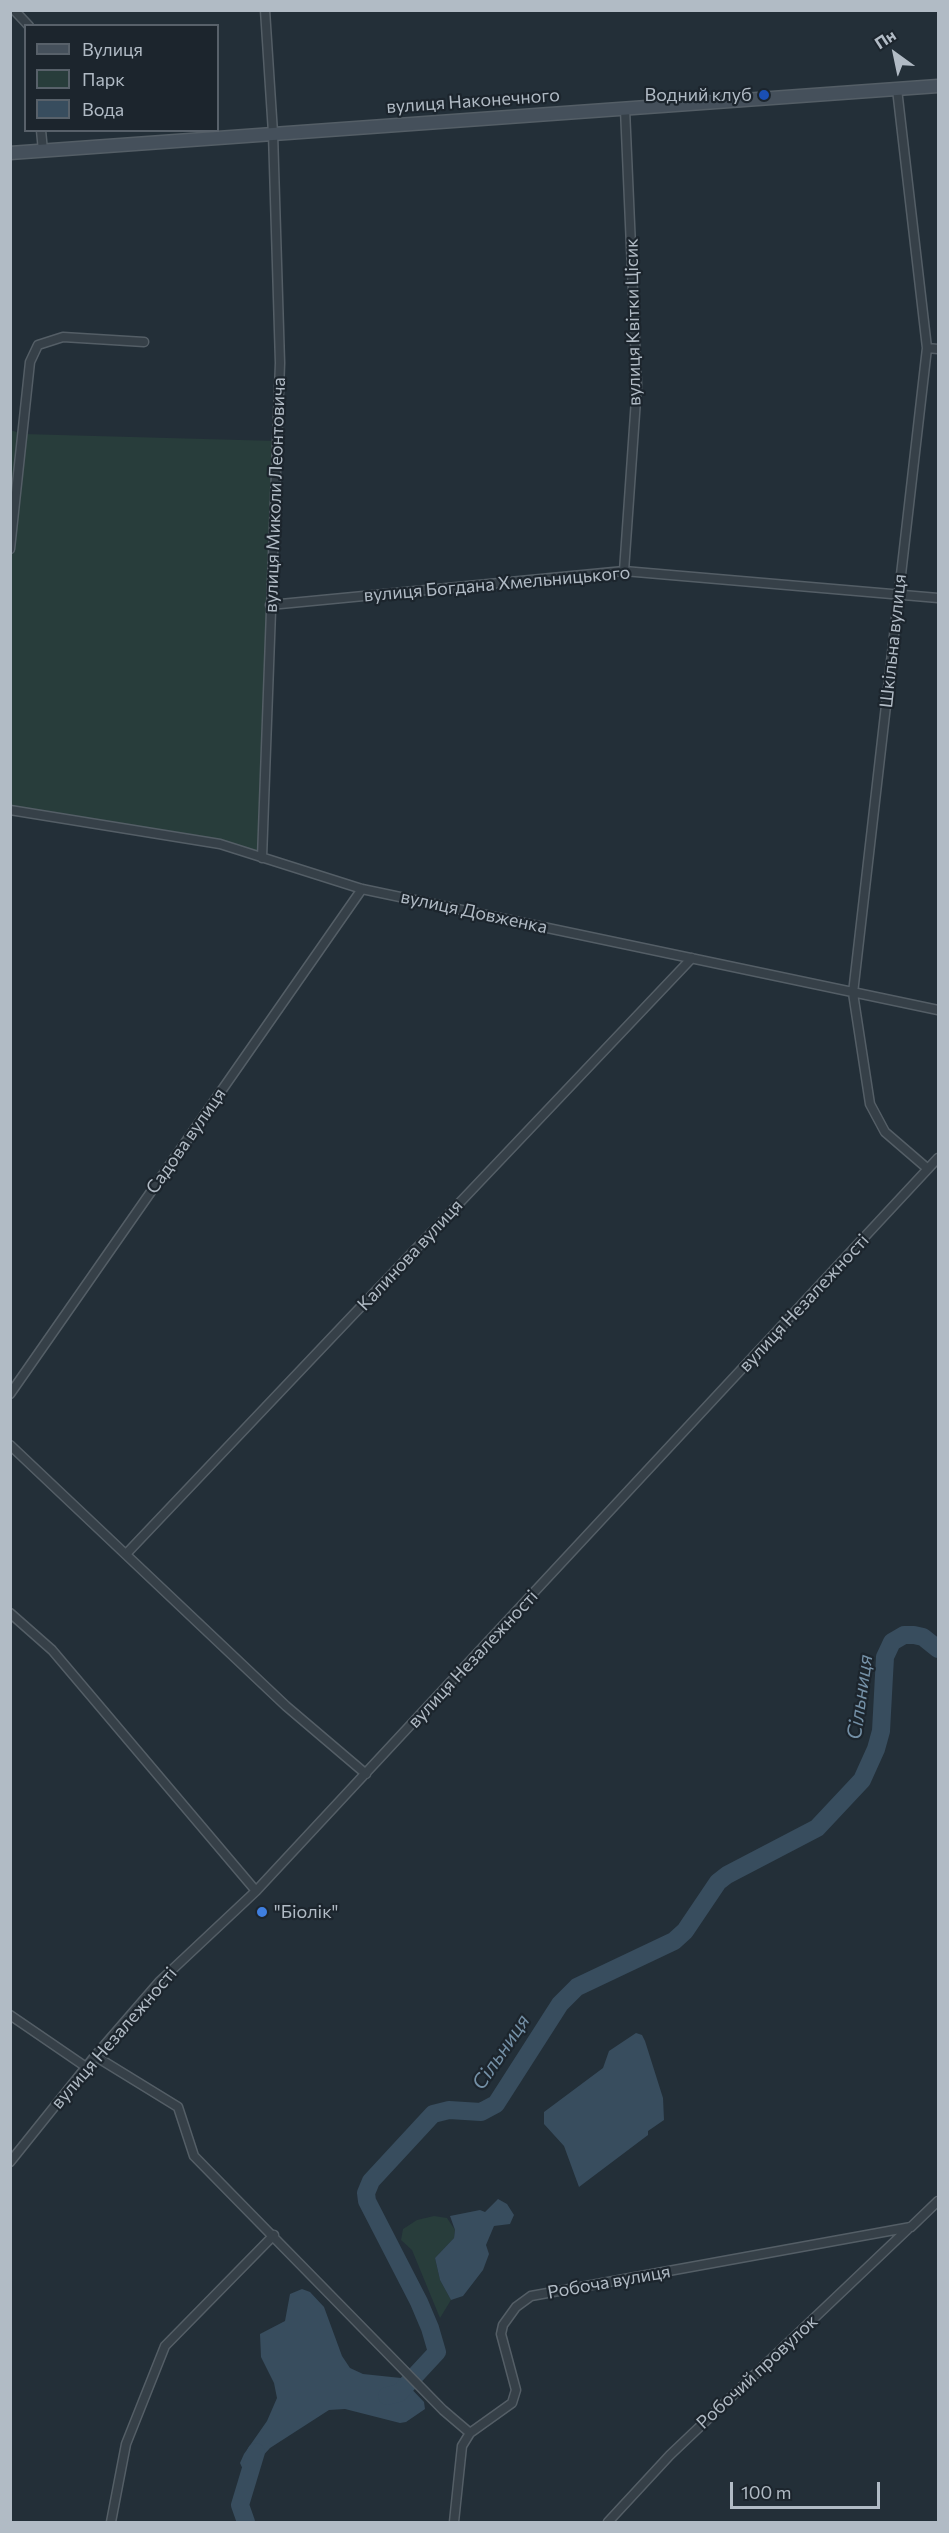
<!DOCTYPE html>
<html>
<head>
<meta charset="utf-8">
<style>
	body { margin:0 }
	#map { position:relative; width:949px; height:2533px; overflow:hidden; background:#232f38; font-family:Commissioner,sans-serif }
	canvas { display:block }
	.frame { position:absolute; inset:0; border:12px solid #b1bbc5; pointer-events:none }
	.legend { position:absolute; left:24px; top:24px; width:195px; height:108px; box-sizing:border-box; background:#1c252d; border:2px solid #58616a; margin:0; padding:8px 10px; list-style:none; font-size:18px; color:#b1bbc5 }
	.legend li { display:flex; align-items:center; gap:12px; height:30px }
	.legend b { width:30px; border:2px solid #58616a }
	.north { position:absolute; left:865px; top:24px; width:60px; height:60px; -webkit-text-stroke:4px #1c252d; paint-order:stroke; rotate:327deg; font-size:16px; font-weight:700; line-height:24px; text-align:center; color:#b1bbc5 }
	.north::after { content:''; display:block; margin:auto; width:21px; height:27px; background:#b1bbc5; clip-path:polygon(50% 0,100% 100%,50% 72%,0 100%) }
	.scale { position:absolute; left:730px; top:2482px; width:150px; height:27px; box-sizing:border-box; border:3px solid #b1bbc5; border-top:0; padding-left:8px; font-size:18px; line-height:21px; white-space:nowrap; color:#b1bbc5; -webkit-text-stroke:4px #1c252d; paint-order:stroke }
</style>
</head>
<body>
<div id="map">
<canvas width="949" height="2533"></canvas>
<div class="frame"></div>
<ul class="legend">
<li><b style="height:8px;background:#45505b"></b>Вулиця</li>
<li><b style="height:16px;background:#283d3b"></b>Парк</li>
<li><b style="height:16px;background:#384d5e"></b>Вода</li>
</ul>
<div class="north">Пн</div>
<div class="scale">100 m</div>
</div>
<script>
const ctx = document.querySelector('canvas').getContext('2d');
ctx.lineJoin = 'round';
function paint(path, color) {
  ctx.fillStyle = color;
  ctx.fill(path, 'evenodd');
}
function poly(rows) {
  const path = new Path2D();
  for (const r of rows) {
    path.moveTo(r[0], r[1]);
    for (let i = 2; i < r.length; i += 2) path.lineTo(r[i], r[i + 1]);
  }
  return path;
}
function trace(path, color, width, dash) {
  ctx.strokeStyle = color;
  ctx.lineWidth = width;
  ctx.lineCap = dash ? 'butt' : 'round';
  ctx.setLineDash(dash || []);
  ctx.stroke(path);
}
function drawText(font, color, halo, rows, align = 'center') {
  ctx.font = font + ' Commissioner,sans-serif';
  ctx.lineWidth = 4.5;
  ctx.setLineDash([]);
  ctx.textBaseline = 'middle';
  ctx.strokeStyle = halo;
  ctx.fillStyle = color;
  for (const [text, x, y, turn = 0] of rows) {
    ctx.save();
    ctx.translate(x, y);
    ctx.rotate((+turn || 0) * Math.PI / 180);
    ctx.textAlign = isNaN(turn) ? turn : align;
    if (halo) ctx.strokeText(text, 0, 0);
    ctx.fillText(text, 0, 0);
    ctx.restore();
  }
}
paint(poly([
	[10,430,23,434,277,441,262,858,221,845,11,810],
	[434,2216,447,2218,455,2230,454,2238,435,2258,440,2280,451,2300,440,2318,412,2250,401,2240,403,2229,417,2220]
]), '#283d3b');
paint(poly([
	[636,2033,642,2035,645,2041,663,2098,664,2120,648,2131,648,2135,579,2187,564,2146,544,2124,544,2112,603,2068,609,2051],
	[498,2199,507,2204,514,2215,510,2224,494,2226,486,2245,489,2254,483,2270,463,2296,451,2300,440,2280,435,2258,454,2238,455,2230,450,2216,480,2210,485,2212],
	[302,2289,310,2292,324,2307,342,2356,350,2368,363,2374,401,2378,424,2402,425,2409,406,2422,400,2423,345,2409,329,2410,270,2448,259,2460,254,2474,251,2476,245,2474,240,2463,244,2454,267,2421,277,2398,274,2383,261,2357,260,2334,285,2321,290,2294]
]), '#384d5e');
trace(poly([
	[387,2396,399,2393,437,2352,430,2328,419,2302,367,2201,366,2193,371,2181,433,2114,449,2110,481,2112,496,2104,560,2004,577,1987,674,1941,685,1931,718,1882,727,1875,817,1828,862,1780,876,1749,881,1731,885,1657,892,1642,904,1635,914,1635,923,1637,938,1649],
	[246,2522,240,2505,256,2452]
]), '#384d5e', 18);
const street = poly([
	[14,10,29,26],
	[897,89,927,348,853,993,870,1104,885,1132,928,1169],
	[41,130,43,151],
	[927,348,938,349],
	[10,549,30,362,38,345,63,337,144,342],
	[624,571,637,385,625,109],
	[270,605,624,571,938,598],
	[10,810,220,844,362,889,938,1010],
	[262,858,280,363,273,133,265,10],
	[10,1394,362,889],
	[10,1445,286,1706,366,1774],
	[127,1553,692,958],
	[10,1613,52,1650,256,1891],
	[10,2015,86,2067],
	[95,2056,178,2107,194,2156,443,2410,470,2433],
	[10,2162,95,2056,159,1982,256,1891,938,1158],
	[111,2522,126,2444,165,2346,274,2235],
	[454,2522,462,2446,470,2433,512,2403,516,2390,501,2334,503,2325,516,2307,531,2296,911,2227,938,2201],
	[608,2522,670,2455,910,2227]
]);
const secondary = poly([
	[10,153,938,86]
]);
trace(street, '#545e66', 11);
trace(secondary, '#545e66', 15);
trace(street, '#364048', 8);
trace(secondary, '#45505b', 12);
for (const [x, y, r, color] of [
	[764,95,6,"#1a4fb4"],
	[262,1912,6,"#3f7fe0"]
]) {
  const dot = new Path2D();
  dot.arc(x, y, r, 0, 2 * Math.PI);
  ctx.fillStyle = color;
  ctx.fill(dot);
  trace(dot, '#1c252d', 2);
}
drawText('18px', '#b1bbc5', '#1c252d', [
	["Водний клуб",752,95],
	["\"Біолік\"",274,1912,"left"]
], 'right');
drawText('18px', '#b1bbc5', '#1c252d', [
	["вулиця Наконечного",473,101,-4],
	["вулиця Квітки Цісик",633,322,-91],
	["вулиця Миколи Леонтовича",275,495,-88],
	["вулиця Богдана Хмельницького",497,584,-5],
	["Шкільна вулиця",893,641,-84],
	["вулиця Довженка",474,912,12],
	["Садова вулиця",186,1141,-55],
	["Калинова вулиця",410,1255,-47],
	["вулиця Незалежності",804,1303,-47],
	["вулиця Незалежності",473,1659,-47],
	["вулиця Незалежності",114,2038,-49],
	["Робоча вулиця",609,2282,-10],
	["Робочий провулок",757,2372,-43]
]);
drawText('italic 20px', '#7490a6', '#1c252d', [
	["Сільниця",860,1697,-82],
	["Сільниця",501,2052,-56]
]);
</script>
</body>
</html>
